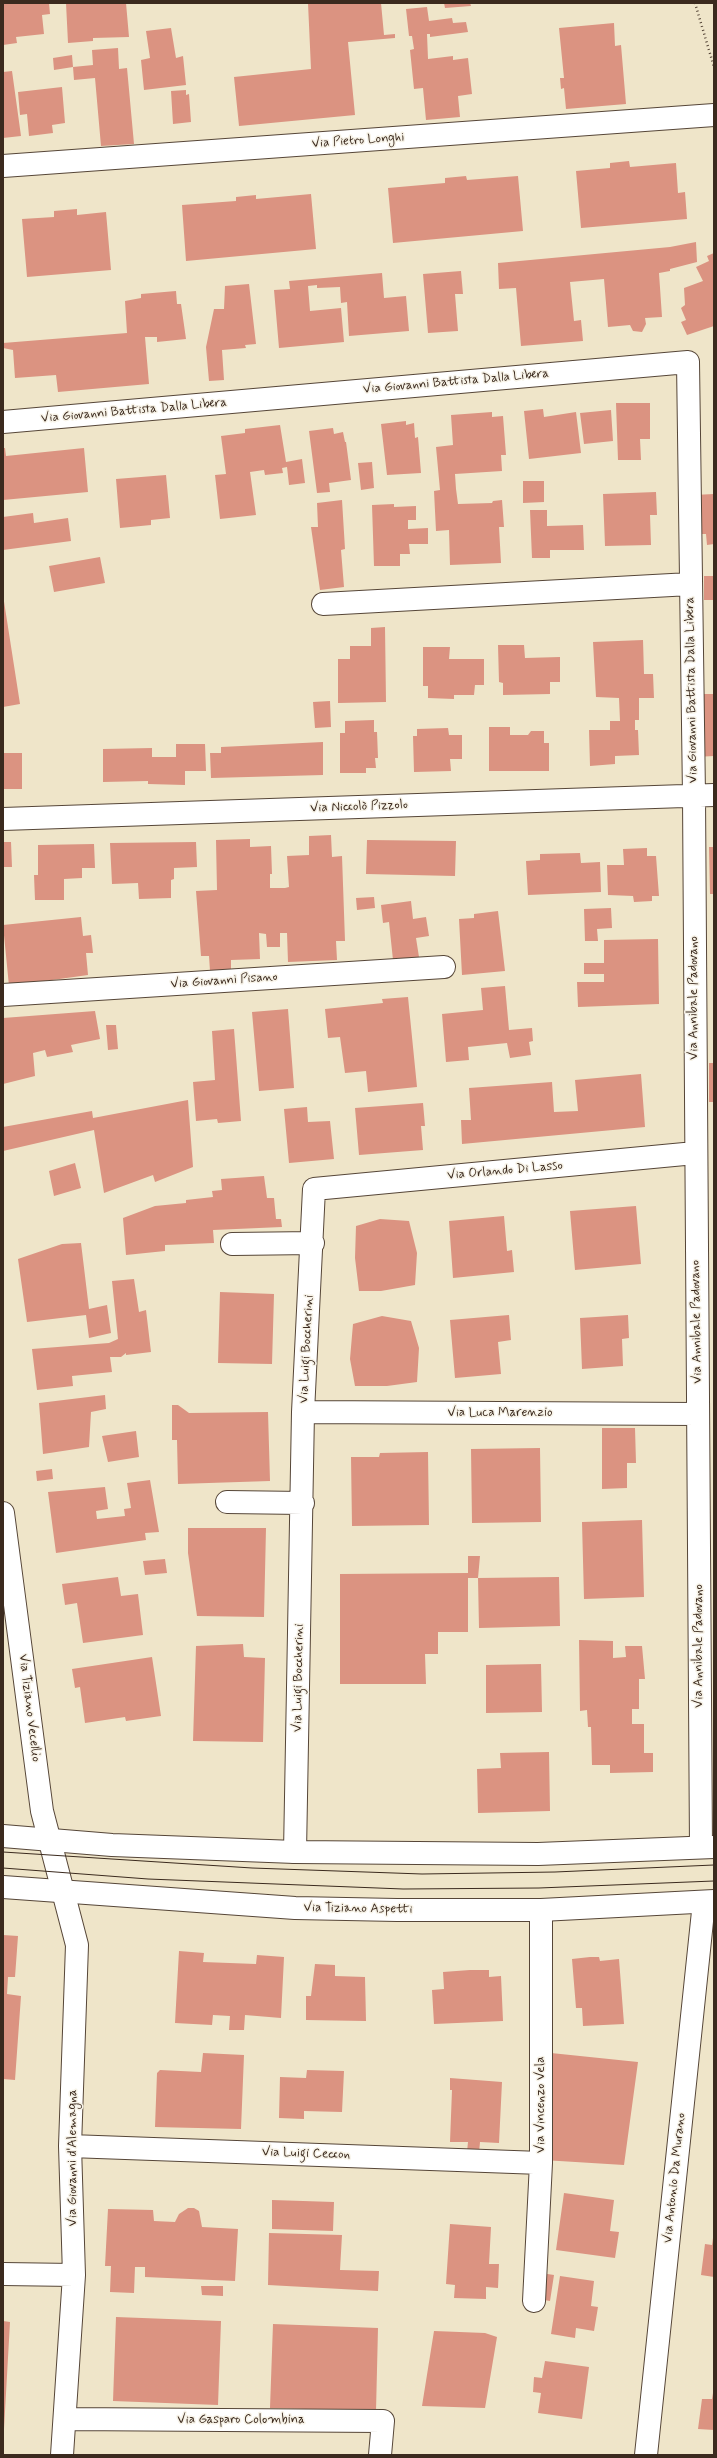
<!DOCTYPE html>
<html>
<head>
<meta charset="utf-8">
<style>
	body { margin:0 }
	#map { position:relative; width:717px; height:2458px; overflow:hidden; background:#efe5c9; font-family:Mynerve,sans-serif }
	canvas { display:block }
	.frame { position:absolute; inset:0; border:4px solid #3b2a1e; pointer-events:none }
</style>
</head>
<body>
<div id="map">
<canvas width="717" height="2458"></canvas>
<div class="frame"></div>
</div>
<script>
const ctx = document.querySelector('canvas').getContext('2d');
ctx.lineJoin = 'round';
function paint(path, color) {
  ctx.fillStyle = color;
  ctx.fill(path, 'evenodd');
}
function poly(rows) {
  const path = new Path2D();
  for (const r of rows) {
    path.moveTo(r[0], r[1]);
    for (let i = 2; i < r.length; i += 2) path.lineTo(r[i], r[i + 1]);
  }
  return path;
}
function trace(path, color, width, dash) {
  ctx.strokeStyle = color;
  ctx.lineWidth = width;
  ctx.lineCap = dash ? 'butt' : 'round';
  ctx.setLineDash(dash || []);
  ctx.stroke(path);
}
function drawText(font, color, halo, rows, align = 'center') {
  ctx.font = font + ' Mynerve,sans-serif';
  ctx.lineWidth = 3;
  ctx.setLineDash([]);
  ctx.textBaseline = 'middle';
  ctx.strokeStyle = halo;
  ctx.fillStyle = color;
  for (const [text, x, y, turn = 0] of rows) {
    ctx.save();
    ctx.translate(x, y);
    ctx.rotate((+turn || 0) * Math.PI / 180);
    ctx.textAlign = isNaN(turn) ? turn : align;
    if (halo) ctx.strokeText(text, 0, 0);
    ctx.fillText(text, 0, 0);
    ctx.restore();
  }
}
paint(poly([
	[3,3,49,3,50,14,42,15,44,34,16,37,17,43,3,45],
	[66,3,126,3,129,37,93,38,93,41,68,43],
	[308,3,381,3,384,35,395,34,395,38,348,42,355,115,239,126,234,77,311,69],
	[444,3,470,3,471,6,445,8],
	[427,7,429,21,452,18,453,23,466,22,468,32,430,37,430,34,427,34,428,59,453,56,453,60,468,58,472,94,458,96,460,117,426,120,423,88,414,89,410,50,414,49,412,36,409,36,406,9],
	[614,23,615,46,621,45,626,104,566,109,564,88,561,89,560,78,564,78,559,28],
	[171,28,176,58,183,56,186,85,144,90,141,60,150,58,146,31],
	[118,48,119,69,127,68,134,144,101,146,95,78,74,80,73,67,93,65,92,50],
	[72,55,73,67,54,70,53,58],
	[12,71,21,136,3,138,3,72],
	[62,87,65,123,52,125,53,133,29,136,27,114,20,115,18,92],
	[186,90,186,95,189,94,191,122,173,124,171,91],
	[629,161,630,167,676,163,678,193,685,192,687,219,581,228,576,171,610,168,610,163],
	[466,176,467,180,518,176,523,231,393,243,388,188,445,183,445,178],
	[311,194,316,249,186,261,182,205,236,201,236,197,256,195,256,199],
	[77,209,77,215,106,212,111,270,27,277,22,219,54,217,54,211],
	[696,242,697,262,670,269,670,271,659,273,662,317,645,318,646,324,642,332,633,331,630,325,608,327,604,279,570,282,574,321,581,320,583,341,521,346,516,288,499,289,498,263,670,247],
	[714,253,714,326,687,335,681,322,686,320,681,308,685,305,684,288,703,281,696,267,709,261,707,256],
	[461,271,463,294,455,294,458,331,428,333,423,274],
	[382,273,384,298,406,296,409,331,349,336,347,302,341,303,340,287,317,288,317,285,308,286,310,311,341,308,344,342,279,348,274,290,290,289,289,281],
	[249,284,256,344,245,345,246,348,222,350,224,380,209,381,206,347,214,309,224,309,225,286],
	[176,291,177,304,181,304,186,339,157,342,157,337,145,337,149,384,58,392,56,375,15,378,13,350,3,348,3,343,127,333,125,301,141,298,141,294],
	[616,403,650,403,650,439,640,439,641,460,618,460],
	[543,409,544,417,576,412,581,453,529,459,524,411],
	[611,410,613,441,584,444,580,413],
	[492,412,492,417,503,416,506,455,501,455,502,471,455,474,456,489,458,504,492,503,493,501,502,500,504,527,499,527,501,563,450,565,449,530,436,531,434,491,440,490,436,447,453,445,451,415],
	[406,421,406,425,414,423,415,438,418,437,421,473,387,475,381,424],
	[280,425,286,462,302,459,305,483,289,485,287,467,282,468,283,473,265,475,264,470,250,472,256,515,220,519,215,475,226,474,221,436,245,433,245,429],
	[333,428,334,434,343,432,345,442,346,442,351,480,329,483,330,492,317,493,309,431],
	[3,448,5,448,6,456,84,448,88,492,3,500],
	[372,462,374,488,361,490,358,463],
	[166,475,170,518,151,520,151,525,120,528,116,479],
	[523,481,544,481,544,502,523,503],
	[656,492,657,515,650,515,651,545,605,546,603,494],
	[714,494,714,544,707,545,706,534,701,534,694,495],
	[342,500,345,549,341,550,344,587,320,590,311,527,318,527,317,503],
	[394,504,394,507,416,506,416,520,408,520,408,529,428,528,428,544,409,544,410,554,400,554,400,566,374,566,372,505],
	[530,510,547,510,547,526,583,525,584,550,550,550,550,558,532,558],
	[33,513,34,523,68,518,71,541,3,550,3,517],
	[100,557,105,583,54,592,49,566],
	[704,576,714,576,714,600,704,600],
	[3,595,20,704,3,707],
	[385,627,386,702,338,703,338,659,350,659,350,646,371,646,371,628],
	[643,640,644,674,653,674,654,698,639,698,639,720,635,720,635,730,638,730,639,755,615,756,615,764,590,766,589,730,610,730,610,721,620,721,619,698,596,697,593,642],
	[498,645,524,645,525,658,560,657,560,682,550,682,550,694,503,695,503,683,499,682],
	[423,647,450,647,449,659,484,659,484,685,475,685,474,695,454,695,454,699,428,698,428,686,423,686],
	[694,694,714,694,714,756,695,757],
	[330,701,331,727,315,728,313,702],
	[374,720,374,732,377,732,378,758,375,758,376,768,366,768,366,773,340,773,340,733,345,733,345,721],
	[489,727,510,727,510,735,528,735,531,731,544,731,544,743,549,743,549,771,489,771],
	[448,728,449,735,462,735,462,759,450,759,451,771,414,772,413,736,417,736,417,729],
	[323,742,323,775,211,778,210,753,221,753,221,747],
	[176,744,205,744,206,771,185,771,185,785,148,784,148,781,103,782,103,749,152,748,152,757,176,757],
	[3,753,22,753,22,789,3,789],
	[331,835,332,857,342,856,345,941,336,941,337,960,288,962,287,933,280,933,280,947,267,947,266,934,259,933,260,959,231,960,231,971,210,971,209,956,201,956,196,891,217,890,216,840,250,839,250,847,271,846,272,874,270,874,270,888,285,888,289,887,287,856,309,855,309,836],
	[367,840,456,841,455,876,366,874],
	[3,842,11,842,12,867,3,867],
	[196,842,197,867,174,868,174,879,171,880,171,898,139,899,138,883,112,884,110,843],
	[94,844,95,868,82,868,82,878,64,879,64,900,35,900,34,875,38,875,38,845],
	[709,847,714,847,714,894,710,894],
	[647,848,647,856,656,856,659,896,652,896,652,901,634,902,633,896,608,895,607,865,624,865,623,849],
	[580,853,581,863,600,862,601,892,528,895,526,861,540,860,540,854],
	[374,897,375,908,357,910,356,898],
	[411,901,413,919,426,917,429,936,416,938,419,957,393,960,389,922,383,923,381,905],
	[611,908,612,928,597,929,598,941,585,941,584,909],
	[498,911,505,971,462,975,459,919,474,918,474,914],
	[81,917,83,936,91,935,93,953,86,953,88,975,9,986,3,925],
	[658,939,659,1004,578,1007,577,982,604,982,604,974,584,974,584,963,604,963,604,940],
	[505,986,509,1030,532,1028,533,1041,529,1042,531,1055,510,1058,507,1043,468,1047,469,1060,446,1062,442,1014,483,1010,481,988],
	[408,997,417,1087,368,1092,366,1071,345,1073,340,1037,328,1038,325,1009,383,1003,382,999],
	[288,1009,294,1088,259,1091,252,1012],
	[95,1011,100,1039,71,1045,73,1052,47,1057,45,1050,33,1053,35,1076,3,1084,3,1018],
	[106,1025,116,1025,118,1049,108,1050],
	[234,1029,241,1121,218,1123,217,1119,196,1121,193,1082,215,1080,212,1031],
	[709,1063,714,1063,714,1102,709,1102],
	[641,1074,645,1127,462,1144,461,1120,471,1120,469,1088,552,1082,554,1112,578,1111,575,1080],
	[188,1100,193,1167,155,1182,153,1175,104,1193,94,1130,3,1151,3,1127,92,1111,93,1118],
	[423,1103,425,1126,421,1126,423,1150,359,1155,355,1108],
	[307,1107,308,1122,330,1121,334,1159,289,1163,284,1109],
	[75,1163,81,1188,54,1196,49,1171],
	[264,1176,267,1198,274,1198,276,1219,281,1219,282,1227,213,1230,214,1243,165,1245,165,1251,126,1255,123,1218,155,1206,186,1203,186,1200,213,1197,212,1191,222,1190,221,1179],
	[636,1206,641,1264,575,1270,570,1211],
	[504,1216,507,1251,512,1250,514,1272,453,1278,449,1221],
	[380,1219,409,1221,417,1253,415,1285,381,1291,359,1291,355,1258,356,1226],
	[81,1243,89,1309,107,1305,111,1333,89,1338,86,1315,27,1322,18,1259,62,1244],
	[134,1279,139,1312,146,1310,151,1352,126,1355,126,1353,121,1357,110,1357,112,1372,72,1376,73,1386,37,1390,32,1349,109,1343,118,1339,112,1281],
	[220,1292,274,1294,272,1364,218,1363],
	[509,1315,511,1340,498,1342,501,1374,455,1378,450,1320],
	[628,1315,629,1338,622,1339,623,1366,582,1369,580,1318],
	[382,1316,411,1321,419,1348,417,1382,387,1386,355,1386,350,1359,353,1324],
	[105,1395,106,1409,91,1412,89,1447,43,1454,39,1403],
	[172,1405,178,1405,189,1413,268,1412,270,1481,178,1484,177,1440,172,1440],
	[602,1428,635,1428,636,1463,627,1463,627,1488,602,1489],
	[136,1431,139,1457,108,1462,102,1436],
	[540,1448,541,1522,472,1523,471,1449],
	[428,1452,429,1525,352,1526,351,1457,379,1457,380,1453],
	[52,1469,53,1479,37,1481,36,1471],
	[150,1480,159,1532,145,1533,146,1540,56,1553,48,1492,105,1487,108,1509,96,1511,97,1519,125,1516,124,1509,131,1508,127,1483],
	[642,1520,644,1597,584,1599,582,1522],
	[188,1528,266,1528,264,1617,197,1616,188,1553],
	[468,1556,480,1556,478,1578,468,1578,468,1632,438,1632,438,1654,425,1654,426,1684,340,1684,340,1574,468,1573],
	[165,1559,167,1573,145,1575,143,1561],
	[118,1577,121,1596,138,1594,143,1635,83,1643,77,1603,65,1605,62,1584],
	[559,1577,560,1626,479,1628,478,1578],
	[579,1640,613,1641,613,1658,626,1657,625,1646,642,1646,645,1679,639,1679,639,1709,632,1709,632,1724,644,1724,644,1753,653,1753,653,1772,610,1773,610,1765,592,1765,591,1727,588,1727,587,1710,580,1711],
	[243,1644,244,1657,265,1658,263,1742,193,1741,196,1646],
	[152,1657,161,1716,126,1721,125,1717,85,1723,80,1687,75,1688,72,1669],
	[541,1664,542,1712,486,1713,486,1665],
	[549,1752,550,1811,478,1813,477,1769,501,1768,500,1753],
	[3,1935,18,1936,15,1977,8,1977,7,1994,21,1996,15,2080,3,2079],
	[179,1951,204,1953,203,1962,256,1964,257,1955,284,1957,281,2018,245,2015,244,2030,229,2030,230,2016,213,2015,212,2025,175,2023],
	[590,1957,599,1957,600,1961,619,1959,624,2024,583,2026,582,2008,576,2008,572,1959],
	[315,1964,335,1965,335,1976,365,1977,366,2021,306,2020,306,1996,311,1996],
	[470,1970,489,1970,489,1977,501,1976,503,2021,434,2024,432,1990,444,1989,443,1972],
	[203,2053,244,2055,241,2129,155,2127,157,2073,160,2070,201,2072],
	[551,2053,638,2062,624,2165,543,2160],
	[307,2070,344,2071,342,2112,304,2111,304,2119,279,2118,280,2077,306,2078],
	[450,2078,502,2082,499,2143,480,2142,479,2153,467,2152,468,2142,450,2142,452,2090,450,2090],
	[564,2193,614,2200,610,2231,619,2232,615,2258,556,2250],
	[272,2200,334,2202,333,2231,272,2229],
	[188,2208,194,2208,199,2211,202,2227,238,2229,235,2281,145,2277,145,2267,135,2267,134,2293,110,2292,111,2266,105,2266,108,2209,153,2210,154,2221,175,2222,179,2214],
	[450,2224,491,2227,489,2264,499,2264,498,2288,486,2287,486,2299,454,2298,455,2285,446,2284],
	[269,2233,342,2235,340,2270,379,2271,378,2291,268,2285],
	[713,2238,714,2277,701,2275,705,2244,712,2245],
	[541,2273,554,2275,550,2301,538,2299],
	[560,2276,594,2281,591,2306,598,2307,594,2331,576,2328,575,2338,551,2334],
	[201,2286,223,2286,223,2296,202,2295],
	[116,2317,221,2321,218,2405,113,2401],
	[3,2321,10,2322,4,2429,3,2429],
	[273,2324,378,2328,376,2411,270,2408],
	[434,2331,485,2333,497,2337,485,2408,422,2406],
	[545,2361,589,2367,582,2419,538,2413,541,2393,533,2392,534,2377,542,2378],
	[713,2393,714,2430,698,2429,702,2399,712,2399]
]), '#db9381');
const street = poly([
	[3,166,714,115],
	[3,422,688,362,694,796,701,1847],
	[323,604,690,584],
	[3,819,714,795],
	[3,995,444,967],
	[232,1244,313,1243],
	[303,1412,698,1414],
	[227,1502,303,1503],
	[3,1513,42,1811,77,1945,70,2146,74,2275,62,2455],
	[295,1852,303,1412,314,1189,695,1153],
	[70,2146,541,2163],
	[3,2274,74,2275],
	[534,2301,541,2163,541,1910],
	[65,2419,383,2421,380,2455],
	[646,2455,704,1902]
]);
const secondary = poly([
	[3,1836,112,1845,295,1852,538,1854,714,1847],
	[3,1887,295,1908,397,1910,541,1910,714,1901]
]);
trace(street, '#564638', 24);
trace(secondary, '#564638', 24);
trace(poly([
	[695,3,714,67]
]), '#564638', 2.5, [1, 3]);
trace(street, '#fff', 22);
trace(secondary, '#fff', 22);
trace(poly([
	[3,1852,252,1868,422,1874,555,1872,714,1865],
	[3,1868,148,1879,403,1889,539,1888,714,1881]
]), '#3b2a1e', 1);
drawText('13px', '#3b2a1e', '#f7f3e8', [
	["Via Pietro Longhi",358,141,-4],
	["Via Giovanni Battista Dalla Libera",456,382,-5],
	["Via Giovanni Battista Dalla Libera",134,411,-5],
	["Via Giovanni Battista Dalla Libera",692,690,-91],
	["Via Niccolò Pizzolo",359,807,-2],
	["Via Giovanni Pisano",224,981,-4],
	["Via Annibale Padovano",694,998,-90],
	["Via Orlando Di Lasso",505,1171,-5],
	["Via Annibale Padovano",697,1322,-91],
	["Via Luigi Boccherini",307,1349,-87],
	["Via Luca Marenzio",500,1413],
	["Via Annibale Padovano",699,1646,-90],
	["Via Luigi Boccherini",299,1678,-89],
	["Via Tiziano Vecellio",29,1708,83],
	["Via Tiziano Aspetti",358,1909,1],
	["Via Vincenzo Vela",541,2105,-90],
	["Via Luigi Ceccon",306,2154,2],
	["Via Giovanni d'Alemagna",73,2158,-90],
	["Via Antonio Da Murano",675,2178,-84],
	["Via Gasparo Colombina",241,2420]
]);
</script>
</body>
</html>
